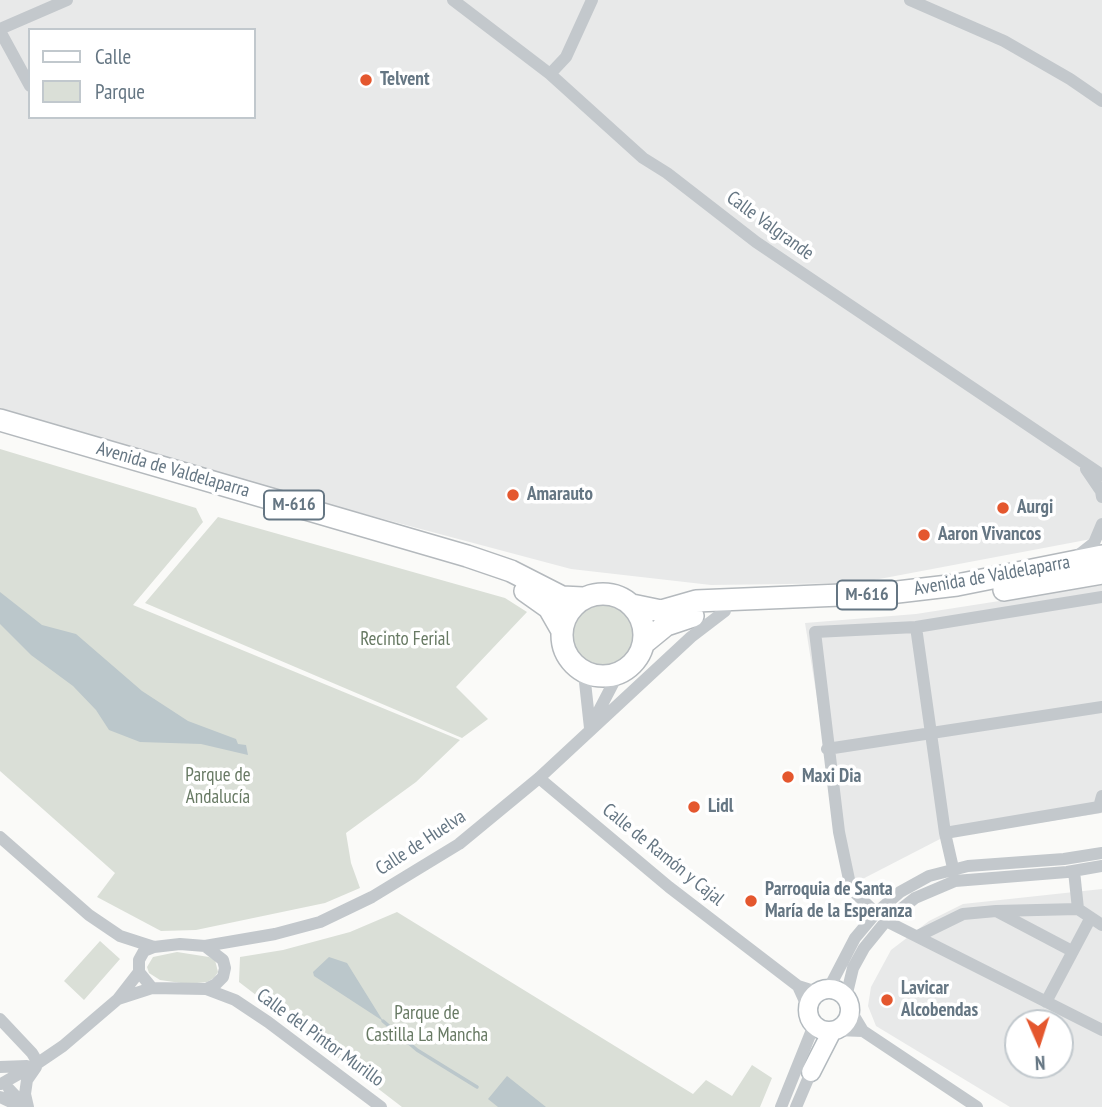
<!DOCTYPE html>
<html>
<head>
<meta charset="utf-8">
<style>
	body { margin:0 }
	#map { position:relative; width:1102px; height:1107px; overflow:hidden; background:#fafaf8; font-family:"PT Sans Narrow",sans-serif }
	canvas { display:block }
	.legend { position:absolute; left:28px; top:28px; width:228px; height:91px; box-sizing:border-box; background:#fff; border:2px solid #c1c8cd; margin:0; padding:9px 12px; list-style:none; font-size:21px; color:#657683 }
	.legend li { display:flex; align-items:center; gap:14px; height:35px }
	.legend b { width:35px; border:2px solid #c1c8cd }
	.north { position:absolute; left:1004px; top:1009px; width:70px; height:70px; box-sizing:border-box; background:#fff; border:2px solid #c1c8cd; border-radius:50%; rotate:177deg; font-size:19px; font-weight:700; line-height:28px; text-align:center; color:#657683 }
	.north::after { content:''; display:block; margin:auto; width:24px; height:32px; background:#e4572e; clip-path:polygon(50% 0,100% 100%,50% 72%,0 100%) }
</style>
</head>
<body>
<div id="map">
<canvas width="1102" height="1107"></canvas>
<ul class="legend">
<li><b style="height:9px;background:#fff"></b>Calle</li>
<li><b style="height:19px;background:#dadfd7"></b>Parque</li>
</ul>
<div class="north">N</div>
</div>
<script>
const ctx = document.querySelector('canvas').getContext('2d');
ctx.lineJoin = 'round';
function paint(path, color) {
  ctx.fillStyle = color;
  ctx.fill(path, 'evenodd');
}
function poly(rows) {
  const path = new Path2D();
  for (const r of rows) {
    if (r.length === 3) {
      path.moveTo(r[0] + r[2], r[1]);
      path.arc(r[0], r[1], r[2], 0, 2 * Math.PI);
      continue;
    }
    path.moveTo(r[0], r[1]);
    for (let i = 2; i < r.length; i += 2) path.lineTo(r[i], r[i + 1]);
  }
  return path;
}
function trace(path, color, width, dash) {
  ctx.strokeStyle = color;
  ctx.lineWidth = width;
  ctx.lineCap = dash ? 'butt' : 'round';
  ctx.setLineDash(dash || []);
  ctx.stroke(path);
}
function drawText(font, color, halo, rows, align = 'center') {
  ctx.font = font + ' "PT Sans Narrow",sans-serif';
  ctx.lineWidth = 7;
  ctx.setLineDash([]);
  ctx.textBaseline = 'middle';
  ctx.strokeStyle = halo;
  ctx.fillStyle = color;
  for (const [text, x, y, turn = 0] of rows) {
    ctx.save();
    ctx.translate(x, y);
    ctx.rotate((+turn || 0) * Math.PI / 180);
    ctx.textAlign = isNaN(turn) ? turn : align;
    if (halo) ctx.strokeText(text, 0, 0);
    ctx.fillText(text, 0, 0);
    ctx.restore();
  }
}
paint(poly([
	[0,0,1102,0,1102,537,858,583,711,585,571,569,0,417],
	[30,30,254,30,254,117,30,117],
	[1102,585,1102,813,942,838,847,887,805,623,916,614],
	[1102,889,1102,1107,1010,1107,876,1026,868,1006,871,987,891,950,929,921,963,904],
	[1018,1023,1060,1023,1060,1065,1018,1065]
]), '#e8e9e9');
paint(poly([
	[0,449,196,508,203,522,133,605,460,740,416,782,346,833,351,863,360,888,325,903,196,930,161,931,97,897,115,873,0,771],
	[218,517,505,598,527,612,456,687,488,719,462,738,145,603],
	[603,635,37],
	[397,912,693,1094,706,1080,732,1096,752,1065,772,1078,760,1107,402,1107,239,982,240,957,283,950,350,932],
	[100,941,120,959,84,1000,64,981],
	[177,952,209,957,215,960,218,972,214,978,207,982,188,984,160,980,149,973,147,967,153,957]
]), '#dadfd7');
paint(poly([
	[0,592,42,625,76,634,142,691,188,721,236,739,238,744,246,745,248,755,201,744,140,742,109,730,96,710,73,686,31,655,0,624],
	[329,957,347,963,383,1021,314,976,313,972],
	[507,1076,546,1107,498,1107,488,1099]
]), '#bbc7cb');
trace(poly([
	[383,1021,417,1050,477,1087]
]), '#bbc7cb', 3.5);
const secondary = poly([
	[829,1010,21],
	[811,1072,832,1031]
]);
const trunk = poly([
	[0,420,467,556,511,571,562,597,583,598],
	[1004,590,1102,573],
	[525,591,549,608,561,629],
	[603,635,41],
	[632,605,661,611,696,601,889,593,957,585,1102,556],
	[644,643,666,625,693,616]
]);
trace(secondary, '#b3babf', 21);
trace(trunk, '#b4b9bd', 24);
trace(poly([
	[453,0,550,74,643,158,667,173,756,242,1102,475],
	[910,0,1004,41,1070,79,1102,101],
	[0,29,67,0],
	[0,31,30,86],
	[550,74,566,57,592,0],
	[1086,469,1101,491,1102,497],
	[1075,558,1094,543,1102,524],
	[916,627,945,833,953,868],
	[584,673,590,728],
	[593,722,618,674],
	[827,749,1102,707],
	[539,778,669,887,798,986,817,992],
	[945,833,1099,807,1102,796],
	[0,837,89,915,120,936,154,947],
	[1074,871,1078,909],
	[998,912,1072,951],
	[876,913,851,889,839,832,815,632,916,627,1102,597],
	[886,921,1102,1030],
	[918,936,963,914,996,911,1078,909,1102,925],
	[205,946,275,934,320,922,372,897,459,844,539,778,691,637,725,611],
	[798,986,808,1008],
	[829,988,855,938,876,913,900,892,929,876,968,866,1064,859,1102,853],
	[206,989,235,1000,268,1022,381,1107],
	[846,997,853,968,864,948,886,921,915,898,955,881,1067,872,1102,866],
	[118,999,152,988,206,989,216,984,223,977,225,968,223,960,205,946,180,944,154,947,144,951,139,960,139,972,152,988],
	[1046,1002,1090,919],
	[851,1011,863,1031],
	[0,1019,32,1053,38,1063],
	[837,1030,863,1031,977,1107],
	[0,1067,27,1066],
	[1,1084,38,1063,63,1046,118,999,139,972],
	[9,1089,26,1107],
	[0,1097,22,1107],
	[28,1107,25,1094,27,1080,36,1067],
	[781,1107,814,1025],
	[796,1107,811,1072]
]), '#c3c8cc', 12);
trace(secondary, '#fff', 18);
trace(trunk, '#fff', 21);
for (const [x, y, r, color] of [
	[366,80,7,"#e4572e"],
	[513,495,7,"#e4572e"],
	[1003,508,7,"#e4572e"],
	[924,535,7,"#e4572e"],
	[788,777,7,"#e4572e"],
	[694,807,7,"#e4572e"],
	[751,901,7,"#e4572e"],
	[887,1000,7,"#e4572e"]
]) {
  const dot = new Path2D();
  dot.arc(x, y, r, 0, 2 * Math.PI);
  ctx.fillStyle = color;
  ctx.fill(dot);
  trace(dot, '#fff', 2.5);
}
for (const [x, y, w] of [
	[294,505,60],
	[867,595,60]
]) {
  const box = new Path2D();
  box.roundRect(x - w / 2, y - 14.5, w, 29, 5);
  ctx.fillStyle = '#fff';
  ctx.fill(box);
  trace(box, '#657683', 2);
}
drawText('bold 18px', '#657683', null, [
	["M-616",294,505],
	["M-616",867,595]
]);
drawText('bold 19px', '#657683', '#fff', [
	["Telvent",380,80],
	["Amarauto",527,495],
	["Aurgi",1017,508],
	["Aaron Vivancos",938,535],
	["Maxi Dia",802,777],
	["Lidl",708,807],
	["Parroquia de Santa",765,890],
	["María de la Esperanza",765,912],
	["Lavicar",901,989],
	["Alcobendas",901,1011]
], 'left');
drawText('19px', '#657683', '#fff', [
	["Calle Valgrande",770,226,36],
	["Avenida de Valdelaparra",173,470,16],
	["Avenida de Valdelaparra",992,576,-10],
	["Calle de Huelva",421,843,-33],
	["Calle de Ramón y Cajal",663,855,39],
	["Calle del Pintor Murillo",320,1038,36]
]);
drawText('19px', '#687a64', '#fff', [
	["Recinto Ferial",405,640],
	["Parque de",218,776],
	["Andalucía",218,798],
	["Parque de",427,1014],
	["Castilla La Mancha",427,1036]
]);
</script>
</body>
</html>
